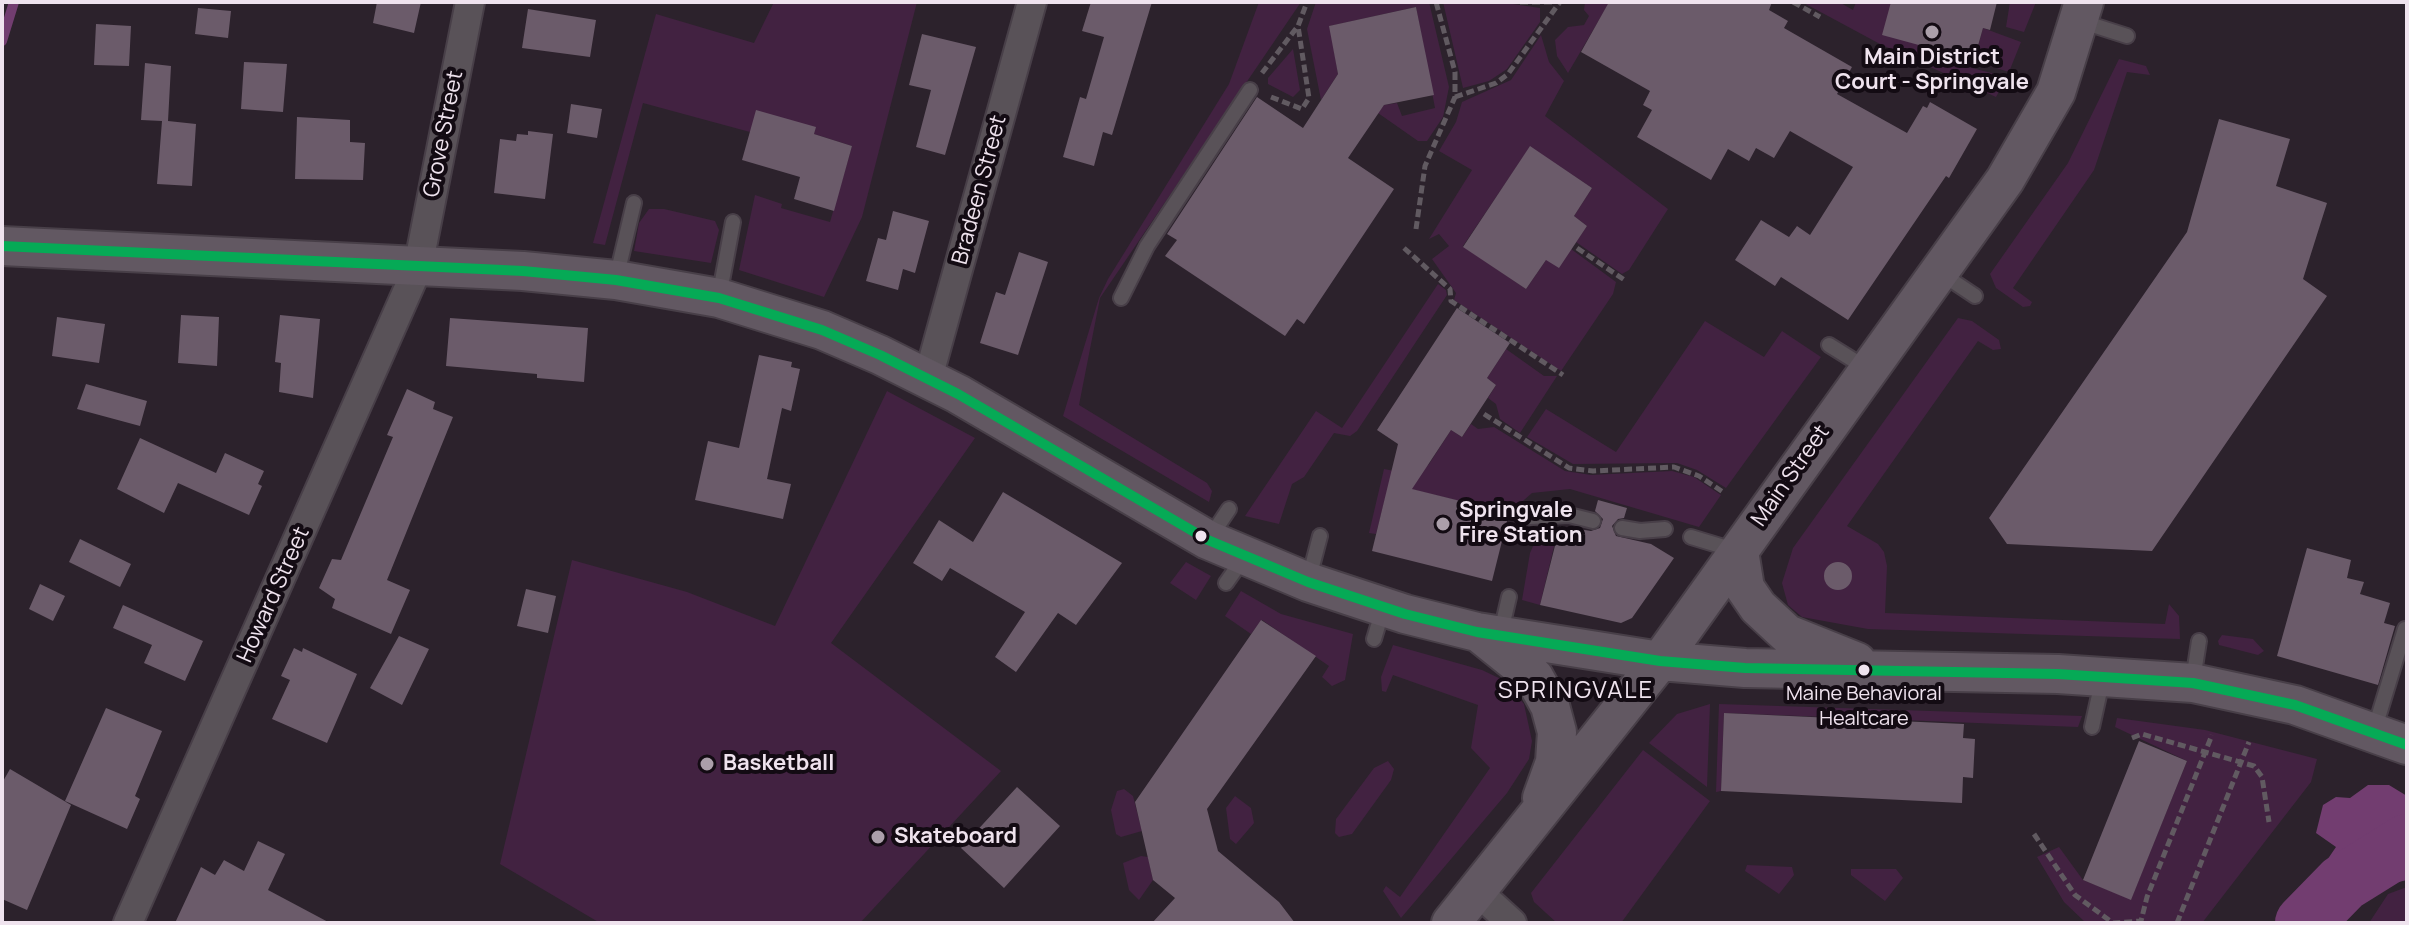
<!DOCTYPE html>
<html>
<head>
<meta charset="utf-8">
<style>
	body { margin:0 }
	#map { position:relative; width:2409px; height:925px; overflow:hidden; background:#2c222c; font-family:Manrope,sans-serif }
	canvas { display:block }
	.frame { position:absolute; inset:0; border:4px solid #efe3ee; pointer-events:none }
</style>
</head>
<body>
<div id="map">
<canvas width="2409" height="925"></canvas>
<div class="frame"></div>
</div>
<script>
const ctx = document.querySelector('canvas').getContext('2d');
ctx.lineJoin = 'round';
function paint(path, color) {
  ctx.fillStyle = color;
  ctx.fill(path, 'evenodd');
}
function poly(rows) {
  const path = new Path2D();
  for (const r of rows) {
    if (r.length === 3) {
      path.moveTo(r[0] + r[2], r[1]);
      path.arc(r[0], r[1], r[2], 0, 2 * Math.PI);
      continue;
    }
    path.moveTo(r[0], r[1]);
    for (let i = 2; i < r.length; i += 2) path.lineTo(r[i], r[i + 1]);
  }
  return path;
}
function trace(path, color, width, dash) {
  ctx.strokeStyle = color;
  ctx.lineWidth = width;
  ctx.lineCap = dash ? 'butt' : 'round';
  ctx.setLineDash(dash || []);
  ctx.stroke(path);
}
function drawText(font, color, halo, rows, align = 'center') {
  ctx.font = font + ' Manrope,sans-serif';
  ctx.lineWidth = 8;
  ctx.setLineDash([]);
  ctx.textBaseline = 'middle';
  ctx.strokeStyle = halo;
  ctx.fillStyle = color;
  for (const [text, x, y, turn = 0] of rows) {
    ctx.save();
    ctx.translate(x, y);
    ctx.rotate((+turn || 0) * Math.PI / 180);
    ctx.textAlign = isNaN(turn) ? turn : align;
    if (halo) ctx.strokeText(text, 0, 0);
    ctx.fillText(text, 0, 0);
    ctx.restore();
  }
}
paint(poly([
	[774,2,917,2,862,217,824,297,739,270,755,195,782,204,781,208,830,222,852,146,814,134,815,127,750,132,643,103,605,245,593,243,656,14,754,43],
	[1259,2,1301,2,1100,298,1079,405,1207,483,1212,491,1209,502,1063,416,1099,298,1108,279,1229,84],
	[1316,2,1429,2,1449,87,1443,117,1427,141,1418,141,1378,113,1384,105,1397,103,1402,116,1435,108,1416,7,1330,26,1338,74,1321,100,1307,29],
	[1443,2,1500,2,1540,8,1540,22,1507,69,1489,81,1463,88],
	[1585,2,1609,3,1568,73,1557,56,1555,40,1568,27,1584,25,1589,16,1584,10],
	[1802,2,1839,2,1853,10,1856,2,1891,2,1939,50,1937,59,2007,77,1996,97,1880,44],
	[2010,2,2036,2,2024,32,2006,27],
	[1983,28,2021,42,2009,72,1974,61],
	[1541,35,1549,62,1564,81,1545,116,1668,209,1629,270,1622,274,1576,242,1587,226,1574,216,1592,188,1530,147,1463,246,1526,289,1546,260,1571,249,1616,282,1613,294,1561,371,1454,300,1456,293,1432,259,1449,246,1439,234,1429,239,1472,170,1439,151,1456,122,1462,102,1511,80],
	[1293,49,1300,90,1293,97,1268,84,1268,78],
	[2119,59,2146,66,2150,75,2127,72,2094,170,2013,288,2032,302,2030,306,2023,307,1996,288,1990,274,2068,163],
	[649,209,664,209,715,221,719,230,711,263,634,251,639,223],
	[1438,284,1446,290,1447,295,1357,431,1350,436,1334,433,1304,477,1292,484,1279,524,1245,516,1316,411,1342,428],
	[1958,318,1972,321,1999,340,2001,349,1993,350,1978,341,1847,526,1878,544,1884,552,1887,566,1885,613,2165,624,2169,604,2179,616,2180,639,1868,629,1802,617,1788,605,1782,583,1793,548],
	[1705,321,1764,357,1782,331,1821,357,1726,488,1697,470,1677,463,1573,464,1527,437,1546,409,1616,452],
	[1506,349,1544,376,1557,376,1520,433,1500,419,1496,404,1488,398,1496,385,1487,378],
	[887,391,975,438,831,643,1001,771,860,923,600,923,500,864,572,560,687,592,775,626],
	[1471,424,1478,429,1494,427,1565,471,1591,475,1672,471,1694,477,1721,495,1699,527,1570,489,1532,493,1509,513,1389,484,1376,534,1369,533,1384,469,1415,475,1429,464,1451,430,1462,437],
	[1547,528,1558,530,1540,605,1522,600,1530,553,1537,537],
	[1186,562,1211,576,1196,600,1170,583],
	[1241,591,1281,614,1353,634,1345,680,1332,686,1322,677,1329,666,1262,620,1251,634,1225,616],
	[2222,635,2253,639,2264,651,2258,655,2219,645,2218,641],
	[1393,645,1482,670,1503,680,1524,704,1532,741,1529,759,1507,793,1401,918,1383,891,1386,886,1400,897,1490,768,1471,748,1478,705,1393,675,1386,692,1382,691,1381,677],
	[1710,704,1707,787,1649,743,1677,714],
	[1719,704,2082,716,2078,727,1724,713,1721,791,1716,792],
	[2117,718,2205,730,2317,759,2311,782,2202,923,2086,923,2064,902,2037,857,2059,847,2083,880,2131,899,2187,761,2115,727],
	[1643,750,1710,801,1621,923,1557,923,1534,902,1531,893],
	[1388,761,1394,769,1391,780,1352,834,1339,837,1335,833,1336,819,1374,768],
	[1124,789,1133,796,1142,831,1121,837,1116,834,1111,810,1117,791],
	[1235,796,1251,808,1254,823,1236,844,1230,839,1226,808],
	[1141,856,1148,857,1153,880,1139,900,1129,890,1123,863],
	[1747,865,1792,867,1794,875,1779,894,1745,871],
	[1851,869,1896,869,1903,878,1885,901,1851,875],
	[2407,887,2407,923,2369,923,2388,894]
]), '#422241');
paint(poly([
	[2368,785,2389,785,2407,796,2407,880,2382,886,2369,900,2321,869,2336,847,2316,833,2323,805,2336,797,2350,798]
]), '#723d70');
trace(poly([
	[2,41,14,2]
]), '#723d70', 10);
trace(poly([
	[2304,923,2343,883,2407,843]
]), '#723d70', 58);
paint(poly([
	[377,2,421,2,414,33,373,23],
	[1091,2,1152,2,1112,135,1103,132,1094,166,1063,157,1080,97,1086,99,1104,37,1082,31],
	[1609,2,1772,2,1769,10,1788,21,1784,28,1852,67,1837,94,1907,133,1923,106,1927,108,1930,102,1977,129,1949,178,1946,176,1848,320,1781,277,1775,286,1735,260,1761,220,1789,237,1797,226,1810,235,1853,167,1790,131,1774,158,1756,148,1749,161,1728,149,1711,180,1637,137,1652,110,1643,105,1650,91,1581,52],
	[1891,2,1997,2,1990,30,1983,28,1974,60,1882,35],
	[1416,7,1434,95,1384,105,1348,158,1394,189,1304,324,1297,319,1285,336,1165,256,1177,240,1167,234,1257,97,1303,128,1338,74,1329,26],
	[198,8,231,11,228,38,195,34],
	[528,9,596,20,590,57,522,48],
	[96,24,131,26,129,66,94,65],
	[922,34,976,47,945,155,916,147,931,90,909,85],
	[244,62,287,64,283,112,241,109],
	[145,63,171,66,168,121,196,124,192,186,157,184,162,121,141,120],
	[571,104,602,109,597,138,567,133],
	[756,110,816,127,814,134,852,146,834,211,794,199,800,177,742,160],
	[297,117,350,120,350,142,365,143,363,180,295,179],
	[2219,119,2290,139,2276,186,2327,203,2303,279,2327,296,2152,551,2007,544,1989,518,2187,232],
	[528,131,553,134,545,199,494,193,500,139,516,141,517,134,528,135],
	[1530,146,1592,188,1574,216,1587,226,1559,268,1546,260,1526,289,1463,247],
	[893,211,929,221,915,273,903,269,898,290,866,281,878,238,886,240],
	[1019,252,1048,262,1018,355,980,343,996,292,1005,295],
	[1457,308,1510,343,1487,378,1496,385,1462,437,1451,430,1412,489,1509,513,1492,581,1372,551,1398,444,1377,430],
	[181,315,219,317,217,366,178,363],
	[280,315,320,319,313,398,279,392,281,363,275,362],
	[57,317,105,324,99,363,52,356],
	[450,318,588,328,584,382,537,378,537,374,446,366],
	[759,355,792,362,791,367,800,369,791,411,782,408,767,479,791,484,783,519,695,500,708,441,739,448],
	[86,384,147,401,140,426,77,409],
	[407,389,435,402,433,409,453,417,387,580,410,590,391,634,332,608,335,599,319,588,332,559,341,560,393,437,387,435],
	[140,438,216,473,225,453,264,471,258,484,262,486,249,515,178,483,164,513,117,489],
	[1003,492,1122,563,1076,625,1058,613,1016,672,995,657,1025,612,950,568,942,581,913,563,939,520,973,542],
	[1598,500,1627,508,1624,518,1618,519,1612,526,1616,536,1651,544,1674,558,1632,618,1621,623,1540,605,1560,526,1591,531,1600,528,1603,519,1595,511],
	[80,539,131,564,120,587,69,562],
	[2307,548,2351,560,2347,578,2364,582,2360,594,2390,603,2384,623,2395,626,2378,685,2277,656],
	[1838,576,14],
	[40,584,65,596,53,621,29,609],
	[526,589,556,596,548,633,517,626],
	[123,605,203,641,185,681,144,663,152,645,113,628],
	[1261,620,1316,656,1207,809,1218,851,1279,902,1295,923,1152,923,1175,898,1153,880,1135,802],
	[399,636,429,649,402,705,370,688],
	[294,648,302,652,303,648,357,674,327,743,272,719,290,680,281,676],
	[106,708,162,731,135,796,140,799,127,829,65,801],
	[1724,713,1964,724,1963,738,1975,739,1973,778,1963,777,1962,803,1721,791],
	[2139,741,2187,761,2131,900,2083,880],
	[10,769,71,805,27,910,2,899,2,783],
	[1017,787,1060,826,1004,888,961,848],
	[258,841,285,854,268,890,330,923,175,923,201,867,215,875,224,860,244,871]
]), '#6b5b6a');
const lane = poly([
	[2080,21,2127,36],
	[1939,272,1975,296],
	[616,279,634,203],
	[719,297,733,222],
	[1121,298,1147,246,1250,90],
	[1829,345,1866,368],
	[1530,517,1569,515,1593,521],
	[1622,528,1640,531,1665,529],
	[1691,537,1734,550],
	[1209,539,1229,509],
	[1308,582,1320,536],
	[1226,583,1245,556],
	[1500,636,1509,597],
	[1374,639,1383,609],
	[2193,680,2199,641],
	[2092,727,2103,677],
	[2374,731,2405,629]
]);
const street = poly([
	[928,378,1032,2],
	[1478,892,1512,923],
	[128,923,418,267,470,2]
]);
const secondary = poly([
	[2,246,523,271,616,280,719,298,822,330,880,355,958,394,1208,540,1308,582,1405,614,1477,632,1660,661,1745,668,2058,674,2193,683,2295,705,2407,745],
	[1739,551,1745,588,1758,607,1787,634,1857,662],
	[1483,636,1534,677,1550,706,1557,732,1555,762,1542,798],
	[1451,923,1660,661,2005,180,2056,92,2084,2]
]);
trace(lane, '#483f48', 18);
trace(street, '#483f48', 32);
trace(secondary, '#483f48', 42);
trace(poly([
	[1520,2,1556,2],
	[1793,2,1820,17],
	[1262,73,1298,26,1307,2],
	[1271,97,1302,109,1309,98,1298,26],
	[1455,97,1496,83,1508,74,1560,2],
	[1416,229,1425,166,1455,97,1455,72,1436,2],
	[1404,248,1450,289,1451,301,1563,375],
	[1577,248,1626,281],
	[1484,414,1569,468,1593,471,1674,467,1699,476,1723,492],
	[2132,738,2142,734,2254,766,2262,777,2269,822],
	[2034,834,2075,895,2113,923,2141,921,2147,897,2212,735],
	[2177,923,2249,742]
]), '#615a61', 5, [8, 4]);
trace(lane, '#595258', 14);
trace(street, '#595258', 28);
trace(secondary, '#625862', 38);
trace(poly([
	[2,246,523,271,616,280,719,298,822,330,880,355,958,394,1208,540,1308,582,1405,614,1477,632,1660,661,1745,668,2058,674,2193,683,2295,705,2407,745]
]), '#06aa56', 10);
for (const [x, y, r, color] of [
	[1932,32,8,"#ab9faa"],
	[1443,524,8,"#ab9faa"],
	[1201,536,7,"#efe3ee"],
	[1864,670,7,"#efe3ee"],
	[707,764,8,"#ab9faa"],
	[878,837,8,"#ab9faa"]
]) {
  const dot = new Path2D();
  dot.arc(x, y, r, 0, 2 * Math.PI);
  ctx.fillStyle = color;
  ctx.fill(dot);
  trace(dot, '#130b13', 3);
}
drawText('20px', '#efe3ee', '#130b13', [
	["Maine Behavioral",1864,694],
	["Healtcare",1864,719]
]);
drawText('bold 22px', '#efe3ee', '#130b13', [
	["Main District",1932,58,"center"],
	["Court - Springvale",1932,83,"center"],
	["Springvale",1459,511],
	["Fire Station",1459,536],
	["Basketball",723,764],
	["Skateboard",894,837]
], 'left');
drawText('22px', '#efe3ee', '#130b13', [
	["Grove Street",444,134,-79],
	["Bradeen Street",980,190,-75],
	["Main Street",1791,476,-55],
	["Howard Street",274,595,-66]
]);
ctx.letterSpacing = '2px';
drawText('24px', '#efe3ee', '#130b13', [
	["SPRINGVALE",1576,691]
]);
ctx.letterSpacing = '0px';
</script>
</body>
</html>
